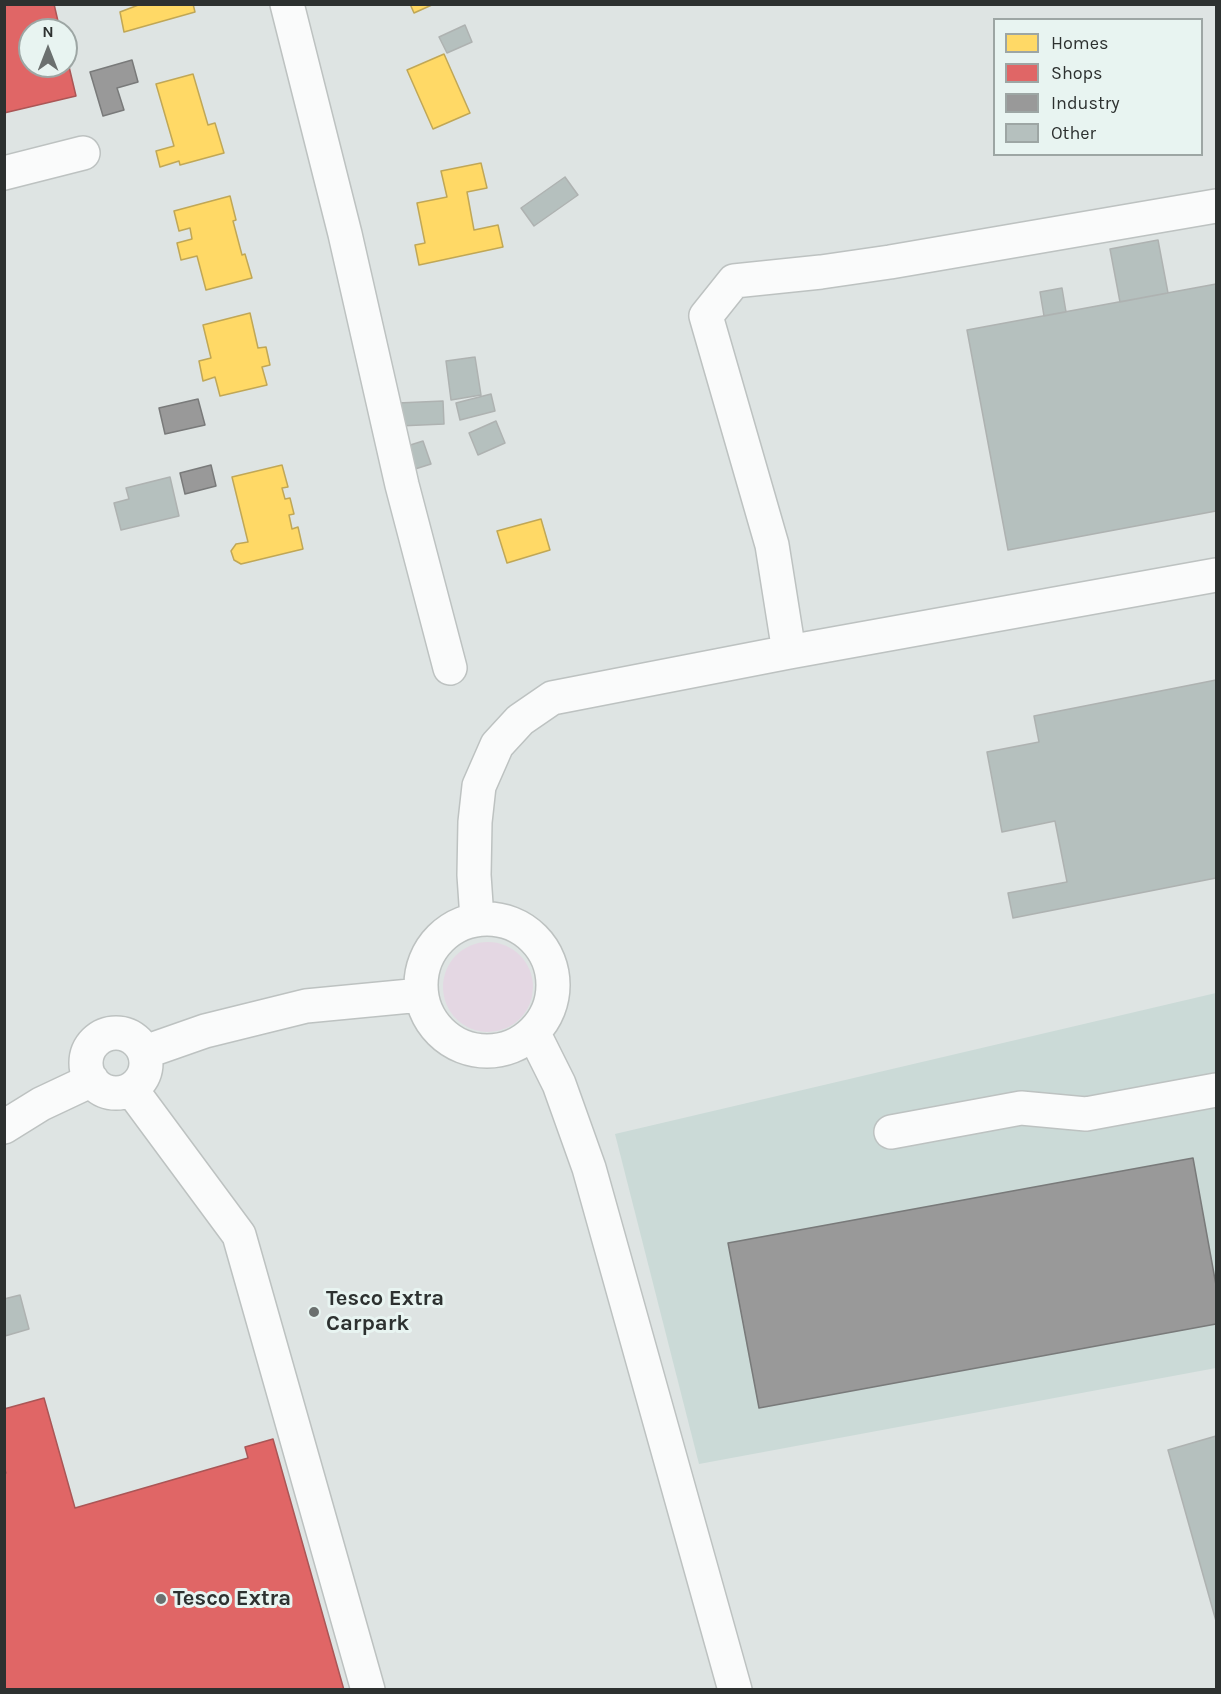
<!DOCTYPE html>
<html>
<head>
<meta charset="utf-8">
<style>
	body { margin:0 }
	#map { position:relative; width:1221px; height:1694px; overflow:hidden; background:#dee4e3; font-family:Karla,sans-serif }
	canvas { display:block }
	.frame { position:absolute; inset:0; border:6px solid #2d3130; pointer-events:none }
	.legend { position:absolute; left:993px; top:18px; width:210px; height:138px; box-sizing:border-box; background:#e8f4f1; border:2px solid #9da6a4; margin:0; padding:8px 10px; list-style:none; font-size:18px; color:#2d3130 }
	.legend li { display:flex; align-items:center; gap:12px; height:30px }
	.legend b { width:30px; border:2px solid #9da6a4 }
	.north { position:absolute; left:18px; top:18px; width:60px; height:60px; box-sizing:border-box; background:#e8f4f1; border:2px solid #9da6a4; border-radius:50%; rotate:0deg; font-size:16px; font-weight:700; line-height:24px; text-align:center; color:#2d3130 }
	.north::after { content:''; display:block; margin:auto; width:21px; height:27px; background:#6b706f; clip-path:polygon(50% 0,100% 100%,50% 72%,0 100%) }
</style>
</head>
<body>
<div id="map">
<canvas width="1221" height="1694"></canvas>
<div class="frame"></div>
<ul class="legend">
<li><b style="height:16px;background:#ffd966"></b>Homes</li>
<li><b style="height:16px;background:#e06666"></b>Shops</li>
<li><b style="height:16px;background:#999"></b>Industry</li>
<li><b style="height:16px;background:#b5c0be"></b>Other</li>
</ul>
<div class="north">N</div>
</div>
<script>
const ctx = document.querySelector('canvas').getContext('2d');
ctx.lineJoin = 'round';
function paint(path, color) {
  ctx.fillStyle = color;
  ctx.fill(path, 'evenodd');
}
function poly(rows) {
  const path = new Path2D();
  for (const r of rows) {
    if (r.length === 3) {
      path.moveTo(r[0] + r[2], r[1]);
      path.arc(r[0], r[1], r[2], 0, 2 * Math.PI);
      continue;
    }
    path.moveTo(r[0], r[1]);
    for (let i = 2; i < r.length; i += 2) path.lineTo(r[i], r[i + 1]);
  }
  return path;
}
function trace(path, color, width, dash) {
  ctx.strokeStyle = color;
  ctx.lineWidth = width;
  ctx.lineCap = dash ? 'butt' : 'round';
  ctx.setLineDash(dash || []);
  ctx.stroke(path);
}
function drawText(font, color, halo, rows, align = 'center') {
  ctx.font = font + ' Karla,sans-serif';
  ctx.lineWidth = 6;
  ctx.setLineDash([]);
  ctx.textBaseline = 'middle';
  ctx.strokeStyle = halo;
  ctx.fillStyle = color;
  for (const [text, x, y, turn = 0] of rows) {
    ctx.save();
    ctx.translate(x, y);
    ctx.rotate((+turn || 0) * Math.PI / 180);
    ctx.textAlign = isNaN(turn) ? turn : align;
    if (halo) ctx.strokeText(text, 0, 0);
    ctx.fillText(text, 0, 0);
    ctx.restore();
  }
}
paint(poly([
	[1216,993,1216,1368,699,1464,615,1134]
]), '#cbdad7');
paint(poly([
	[488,987,45]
]), '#e4d7e3');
const homes = poly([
	[141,4,193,4,195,12,124,32,120,12,141,4],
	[410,4,434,4,414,13,410,4],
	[444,54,470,113,433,129,407,70,444,54],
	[193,74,208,125,215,123,224,153,180,165,179,161,160,167,156,151,174,146,156,84,193,74],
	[481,163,487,188,467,192,474,230,498,225,503,247,419,265,415,245,425,243,417,203,447,197,441,171,481,163],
	[230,196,236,220,233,221,242,255,245,254,252,278,206,290,197,256,181,260,177,243,192,239,190,228,179,231,174,211,230,196],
	[250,313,258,348,266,347,270,365,262,367,267,385,220,396,215,377,203,381,199,361,211,358,203,325,250,313],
	[282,465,288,487,282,488,285,499,290,498,294,514,289,515,292,529,298,527,303,549,241,564,234,560,231,551,236,544,248,542,232,477,282,465],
	[541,519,550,550,507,563,497,531,541,519]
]);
paint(homes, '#ffd966');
trace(homes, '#c0a756', 1.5);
const shops = poly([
	[4,4,54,4,60,30,30,30,30,66,66,66,66,54,76,96,4,113,4,4],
	[44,1398,75,1508,248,1458,245,1447,273,1439,344,1690,4,1690,4,1474,6,1473,4,1467,4,1409,44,1398]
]);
paint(shops, '#e06666');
trace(shops, '#aa5656', 1.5);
const industry = poly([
	[132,60,138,82,117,88,124,110,103,116,90,72,132,60],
	[198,399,205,425,165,434,159,408,198,399],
	[211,465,216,486,185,494,180,473,211,465],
	[1193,1158,1216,1285,1216,1324,759,1408,728,1243,1193,1158]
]);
paint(industry, '#999');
trace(industry, '#797a7a', 1.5);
const building = poly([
	[465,25,472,42,447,53,439,37,465,25],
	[565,177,578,195,534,226,521,208,565,177],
	[1158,240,1168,293,1120,302,1110,249,1158,240],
	[1216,284,1216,511,1008,550,967,330,1216,284],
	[1062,288,1066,312,1044,316,1040,292,1062,288],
	[475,357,481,395,451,400,446,361,475,357],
	[491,394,495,411,460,420,456,403,491,394],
	[443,401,444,424,399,426,398,403,443,401],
	[496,421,505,443,478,455,469,433,496,421],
	[423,441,431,464,412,470,404,447,423,441],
	[170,477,179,516,121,530,114,503,129,499,126,488,170,477],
	[1216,680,1216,878,1013,918,1008,893,1067,882,1055,821,1002,832,987,752,1039,742,1034,716,1216,680],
	[20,1295,29,1329,5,1336,4,1299,20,1295],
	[1216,1436,1216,1621,1168,1450,1216,1436]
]);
paint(building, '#b5c0be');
trace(building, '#aeb2b1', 1.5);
const minor = poly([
	[287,4,345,234,402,485,450,668],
	[4,173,83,153],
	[789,652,772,545,706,316,734,281,821,272,890,262,1216,206],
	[487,985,66],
	[477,919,474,875,475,822,479,786,497,745,520,720,552,698,789,652,1216,575],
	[116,1063,30],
	[534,1034,559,1084,589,1168,735,1690],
	[145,1052,205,1031,306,1006,421,995],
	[131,1089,239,1235,368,1690],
	[4,1127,41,1104,92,1080],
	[891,1132,1021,1108,1086,1114,1216,1090]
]);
trace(minor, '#bdc2c1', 36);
trace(minor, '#fafbfb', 33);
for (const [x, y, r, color] of [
	[314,1312,6,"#6b706f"],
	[161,1599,6,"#6b706f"]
]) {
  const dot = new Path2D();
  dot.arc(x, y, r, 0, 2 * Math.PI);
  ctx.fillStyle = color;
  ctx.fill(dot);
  trace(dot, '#e8f4f1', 2);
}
drawText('bold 22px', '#2d3130', '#e8f4f1', [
	["Tesco Extra",326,1299],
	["Carpark",326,1324],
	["Tesco Extra",173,1599]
], 'left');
</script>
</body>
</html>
